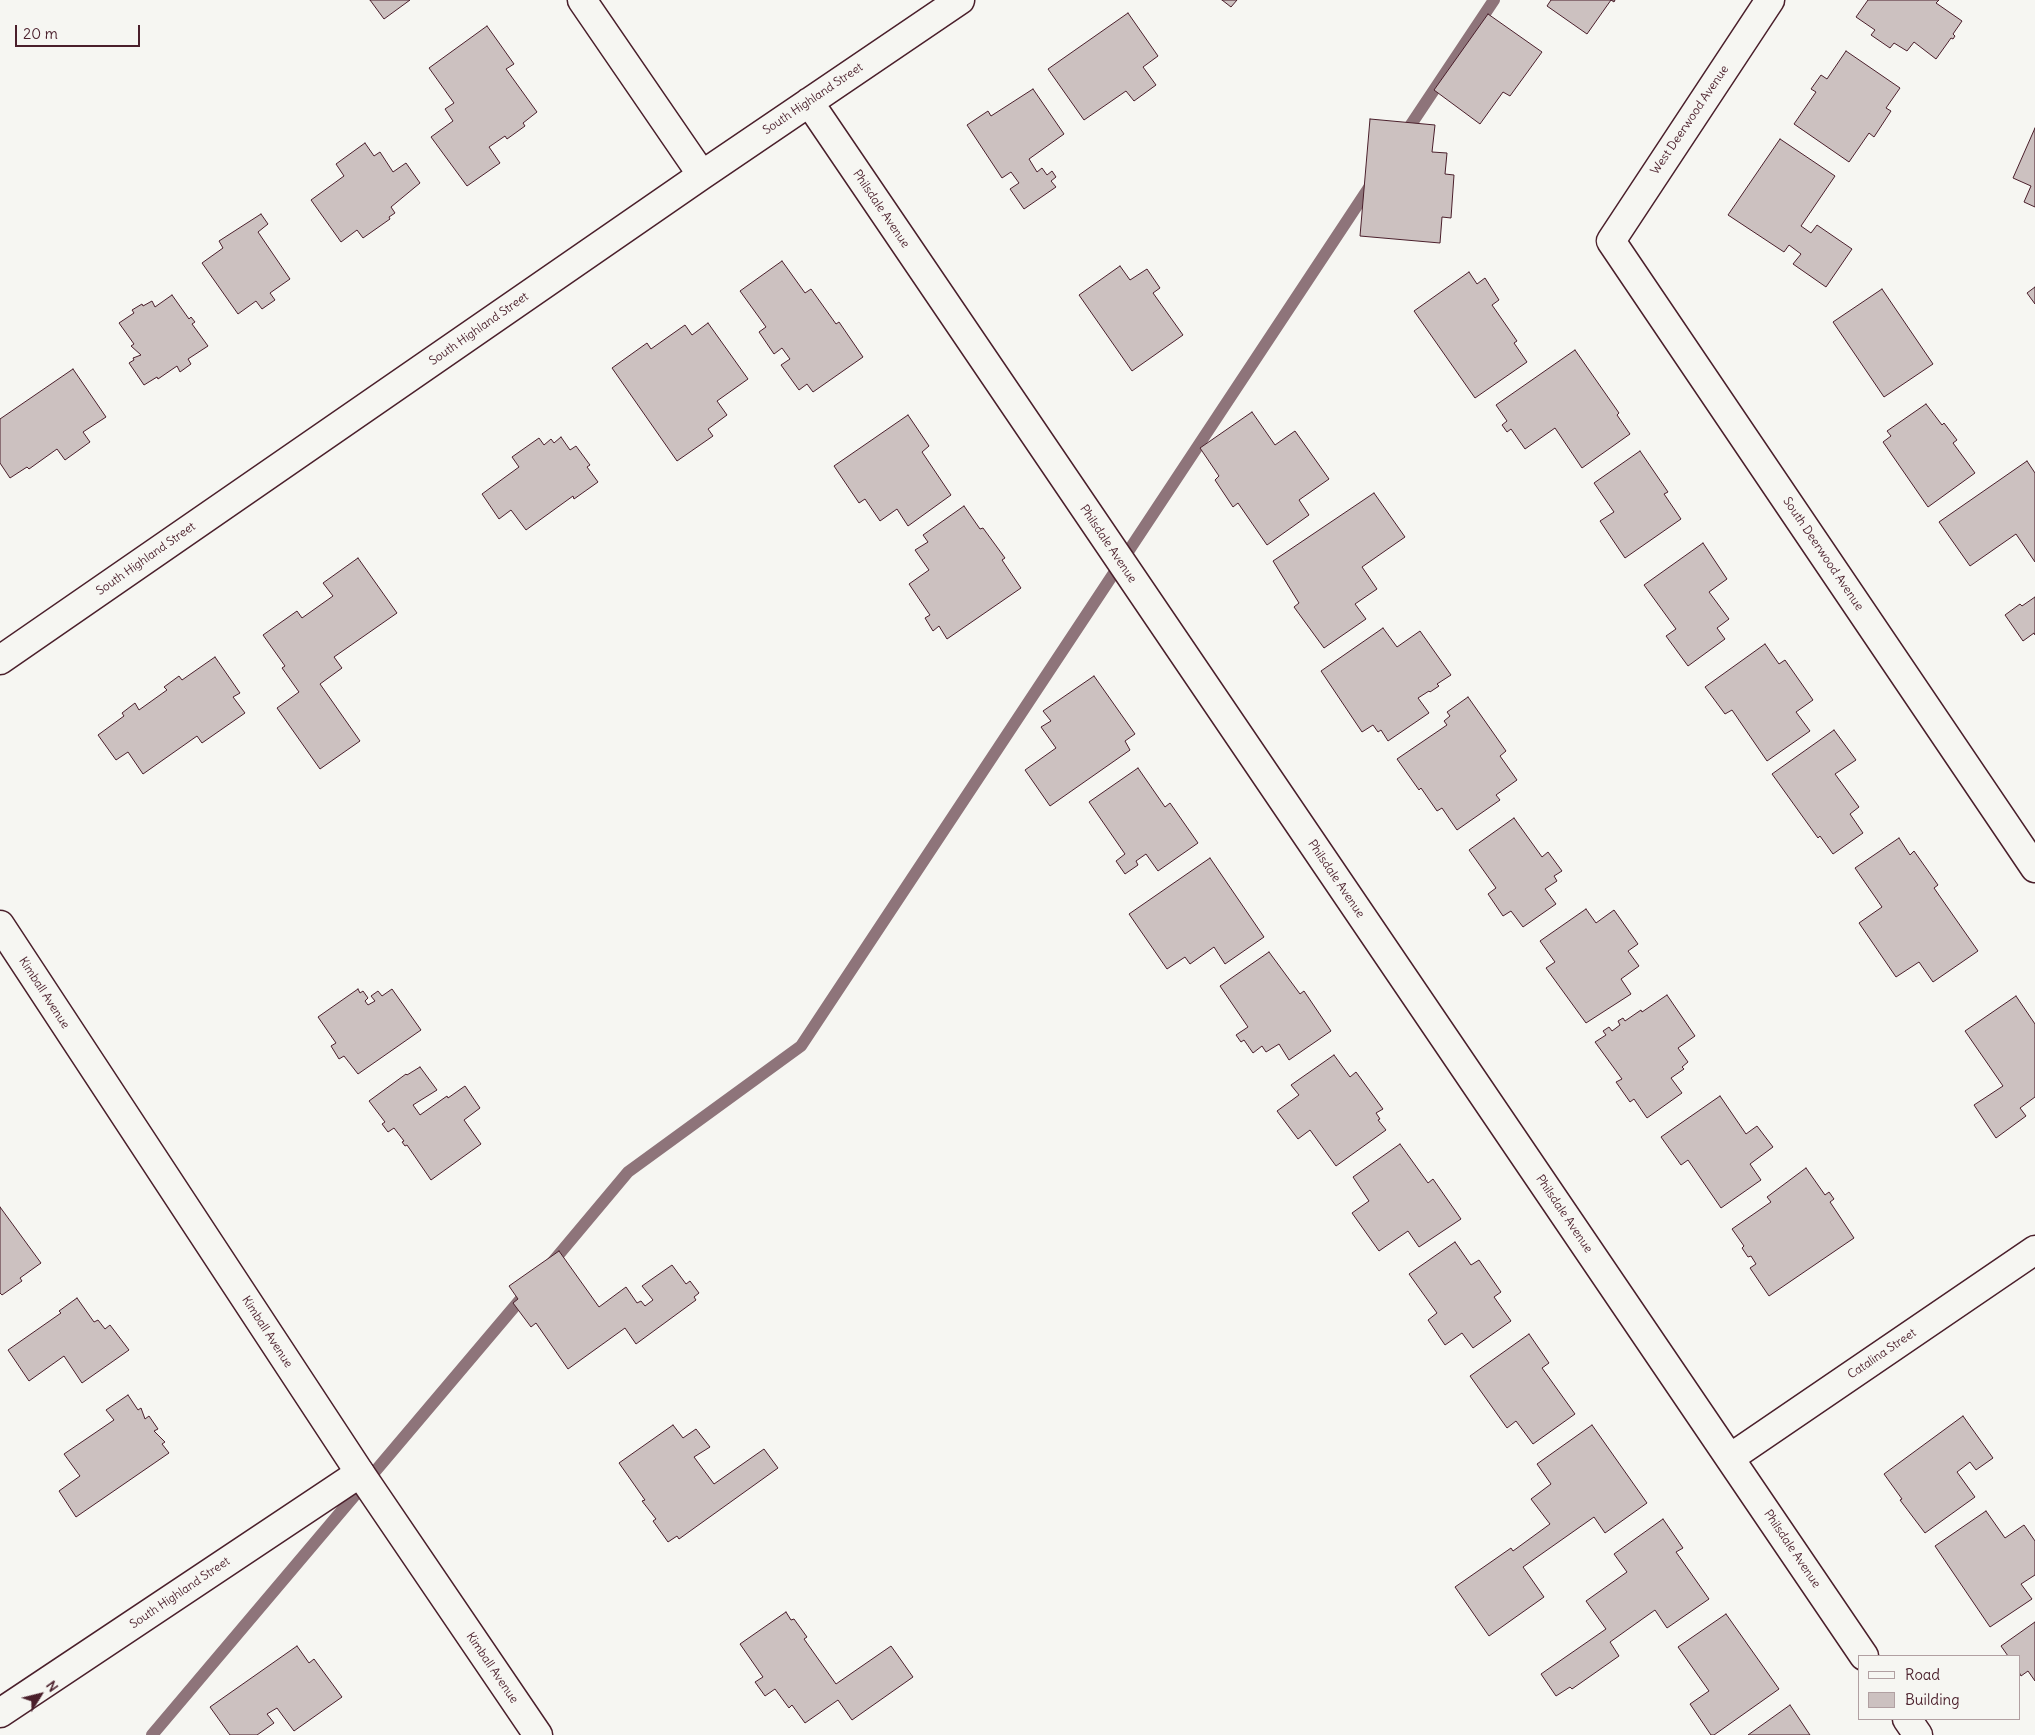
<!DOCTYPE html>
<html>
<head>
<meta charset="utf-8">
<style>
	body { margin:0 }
	#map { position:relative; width:2035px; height:1735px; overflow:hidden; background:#f6f6f2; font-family:Delius,sans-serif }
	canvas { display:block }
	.legend { position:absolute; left:1858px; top:1655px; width:162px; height:65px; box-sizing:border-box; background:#f6f6f2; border:1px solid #b1a0a2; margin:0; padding:6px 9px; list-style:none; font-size:15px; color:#4a1f2b }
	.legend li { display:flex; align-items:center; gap:10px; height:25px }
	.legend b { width:25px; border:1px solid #b1a0a2 }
	.north { position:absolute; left:15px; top:1670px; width:50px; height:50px; -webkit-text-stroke:4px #f6f6f2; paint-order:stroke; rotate:54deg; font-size:14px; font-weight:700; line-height:20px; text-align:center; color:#4a1f2b }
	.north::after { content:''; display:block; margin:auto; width:18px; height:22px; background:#4a1f2b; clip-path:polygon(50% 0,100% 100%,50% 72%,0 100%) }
	.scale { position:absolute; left:15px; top:25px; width:125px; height:22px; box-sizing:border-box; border:2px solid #4a1f2b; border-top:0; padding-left:6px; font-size:15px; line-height:18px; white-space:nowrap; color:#4a1f2b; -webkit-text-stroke:4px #f6f6f2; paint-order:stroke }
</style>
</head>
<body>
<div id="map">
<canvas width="2035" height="1735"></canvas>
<ul class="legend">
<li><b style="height:6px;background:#f6f6f2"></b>Road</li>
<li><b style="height:14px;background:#ccc1c0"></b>Building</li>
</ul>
<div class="north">N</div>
<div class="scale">20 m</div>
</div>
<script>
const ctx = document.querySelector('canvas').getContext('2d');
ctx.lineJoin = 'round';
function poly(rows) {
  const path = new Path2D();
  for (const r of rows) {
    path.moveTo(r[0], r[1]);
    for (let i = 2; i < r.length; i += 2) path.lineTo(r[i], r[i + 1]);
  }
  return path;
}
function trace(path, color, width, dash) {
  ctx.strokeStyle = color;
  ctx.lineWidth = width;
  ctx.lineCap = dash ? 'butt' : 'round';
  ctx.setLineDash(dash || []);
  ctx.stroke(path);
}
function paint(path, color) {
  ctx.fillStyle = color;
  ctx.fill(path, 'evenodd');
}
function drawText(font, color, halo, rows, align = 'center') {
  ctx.font = font + ' Delius,sans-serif';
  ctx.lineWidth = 4;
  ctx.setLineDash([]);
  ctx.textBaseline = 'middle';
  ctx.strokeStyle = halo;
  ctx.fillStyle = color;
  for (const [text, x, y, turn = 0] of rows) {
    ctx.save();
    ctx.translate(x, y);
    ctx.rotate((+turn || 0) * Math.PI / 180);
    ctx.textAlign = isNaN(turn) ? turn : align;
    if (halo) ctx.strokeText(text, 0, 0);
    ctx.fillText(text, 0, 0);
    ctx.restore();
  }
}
trace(poly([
	[1404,135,1494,0],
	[550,1265,628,1172,801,1046,1372,183],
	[152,1735,526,1293]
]), '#8e747a', 12);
const building = poly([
	[370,0,410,0,384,19,370,0],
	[1222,0,1237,0,1231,7,1222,0],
	[1551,0,1615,0,1614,2,1611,0,1587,34,1547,6,1551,0],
	[1868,0,1939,0,1936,3,1962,21,1953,34,1955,36,1953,39,1951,38,1936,59,1914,42,1907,51,1894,43,1890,48,1871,35,1875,30,1856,17,1868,0],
	[1128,13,1158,56,1143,67,1156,85,1134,101,1126,91,1084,120,1048,69,1128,13],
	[1488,14,1542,52,1510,96,1503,92,1480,124,1434,90,1488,14],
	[487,26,514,64,506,69,537,112,523,123,525,126,507,139,505,136,489,147,500,163,467,186,431,137,453,121,445,109,454,103,429,68,487,26],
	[1846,51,1900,88,1886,108,1891,111,1874,137,1869,133,1849,162,1794,124,1816,92,1811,89,1821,75,1827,79,1846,51],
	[1033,89,1064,134,1029,159,1037,172,1042,168,1047,175,1052,171,1056,177,1051,181,1056,187,1024,209,1010,189,1019,183,1011,172,1002,178,967,125,988,111,991,116,1033,89],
	[1370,119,1435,125,1432,152,1447,153,1445,174,1454,175,1451,218,1442,217,1440,243,1360,236,1370,119],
	[2035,128,2035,207,2024,202,2031,186,2013,178,2035,128],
	[1780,139,1835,176,1801,226,1811,233,1817,225,1852,249,1826,287,1793,264,1801,254,1789,245,1784,252,1728,215,1780,139],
	[365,143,374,156,380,152,393,172,406,163,420,183,391,207,395,213,389,217,390,219,363,238,357,230,341,242,311,200,344,176,336,164,365,143],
	[261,214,268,224,258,232,290,279,270,293,275,300,262,309,256,301,238,314,202,263,223,248,219,241,261,214],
	[782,261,805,293,811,289,836,324,839,322,863,357,813,392,807,384,799,390,781,365,790,359,782,348,774,354,759,332,766,327,740,291,782,261],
	[1120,266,1130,280,1147,269,1160,288,1153,293,1183,335,1132,371,1079,295,1120,266],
	[1469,272,1477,284,1485,278,1499,300,1492,305,1517,341,1514,343,1527,362,1475,398,1414,311,1469,272],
	[2035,287,2035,304,2027,293,2035,287],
	[1882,289,1933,364,1884,397,1833,322,1882,289],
	[172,295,189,319,191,317,195,322,192,324,208,346,188,359,191,364,180,372,177,366,158,379,157,377,144,385,129,363,134,360,133,358,141,355,131,346,134,344,119,323,134,313,132,310,142,304,143,306,152,301,155,307,172,295],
	[708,323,748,379,717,401,727,415,708,429,713,436,677,461,612,368,647,343,651,349,685,325,692,335,708,323],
	[1575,350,1619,413,1617,415,1630,434,1582,468,1555,428,1525,449,1511,429,1507,432,1502,425,1507,421,1496,405,1575,350],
	[73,369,106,417,83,432,90,442,65,460,57,449,29,469,27,467,10,478,0,463,0,419,73,369],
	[1926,404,1942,425,1944,423,1957,440,1953,443,1975,473,1928,507,1883,442,1891,436,1887,431,1926,404],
	[1252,412,1275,445,1295,431,1329,479,1299,500,1309,515,1267,545,1238,503,1233,507,1215,480,1219,476,1200,448,1252,412],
	[908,415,929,446,922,452,951,495,908,526,897,509,880,521,865,499,859,503,834,466,908,415],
	[561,437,570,450,576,446,590,465,587,467,598,482,574,499,573,496,526,530,511,510,499,519,482,494,519,467,512,457,539,438,544,445,551,439,554,443,561,437],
	[1640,451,1668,492,1664,494,1681,519,1625,558,1600,521,1614,512,1594,483,1640,451],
	[2027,461,2035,473,2035,562,2016,534,1970,566,1939,522,2027,461],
	[1374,493,1405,537,1362,567,1377,589,1355,604,1366,619,1324,648,1294,607,1299,603,1273,561,1374,493],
	[964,506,980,529,983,528,1005,558,1002,560,1021,588,947,639,939,626,933,631,925,618,930,615,909,584,929,570,915,550,928,542,923,535,964,506],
	[1703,543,1727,579,1709,592,1729,619,1717,628,1725,639,1688,666,1666,636,1676,629,1644,585,1703,543],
	[358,558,397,613,334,657,342,668,320,684,360,741,320,769,277,708,299,692,282,668,285,666,263,635,297,611,302,618,333,596,323,583,358,558],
	[2035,597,2035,635,2034,633,2023,641,2005,615,2020,604,2022,606,2035,597],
	[1383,628,1397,647,1420,631,1451,675,1437,684,1439,686,1430,692,1429,691,1418,698,1429,713,1388,741,1381,730,1378,732,1373,725,1362,732,1321,671,1383,628],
	[1765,644,1779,664,1785,660,1813,700,1796,712,1810,731,1767,761,1732,710,1725,714,1705,687,1765,644],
	[215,657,240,693,233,697,245,713,202,743,197,736,143,774,128,752,116,760,98,735,124,716,122,713,135,703,139,710,167,690,164,687,179,676,182,680,215,657],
	[1094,676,1135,734,1125,741,1130,750,1050,806,1025,770,1056,748,1041,727,1051,721,1043,711,1094,676],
	[1468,697,1506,751,1500,756,1517,780,1496,795,1500,800,1457,830,1442,808,1437,811,1421,788,1419,790,1397,759,1447,725,1444,721,1450,716,1447,712,1468,697],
	[1834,730,1856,760,1835,774,1859,807,1850,814,1863,833,1833,854,1820,836,1818,838,1772,774,1834,730],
	[1138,768,1165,807,1170,803,1198,843,1158,871,1146,854,1136,861,1138,865,1125,874,1116,861,1125,854,1089,802,1138,768],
	[1514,818,1542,857,1548,852,1562,871,1554,876,1557,881,1545,889,1556,904,1523,927,1511,911,1503,916,1488,894,1496,888,1469,850,1514,818],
	[1899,838,1910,855,1914,851,1938,885,1934,888,1978,951,1933,982,1919,962,1896,977,1859,923,1882,907,1855,868,1899,838],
	[1210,858,1264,937,1225,964,1214,947,1190,964,1185,957,1167,969,1129,914,1210,858],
	[1586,909,1596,923,1614,910,1638,944,1628,951,1639,966,1621,979,1631,994,1586,1023,1546,968,1555,962,1540,941,1586,909],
	[1269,952,1300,994,1304,991,1331,1031,1289,1060,1279,1044,1266,1052,1262,1046,1253,1053,1244,1040,1241,1042,1236,1035,1248,1027,1220,986,1269,952],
	[358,989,360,993,363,991,368,998,365,1001,368,1005,375,1001,371,996,378,991,382,996,392,989,421,1030,358,1074,344,1056,339,1059,331,1046,336,1043,318,1017,358,989],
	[1667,995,1695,1036,1678,1048,1688,1062,1682,1067,1684,1069,1671,1078,1682,1093,1647,1118,1634,1099,1630,1102,1616,1082,1622,1079,1595,1042,1606,1035,1603,1031,1609,1027,1612,1031,1620,1025,1618,1021,1623,1018,1625,1021,1641,1010,1642,1012,1667,995],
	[2016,996,2035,1024,2035,1097,2020,1108,2026,1116,1996,1138,1974,1105,2003,1086,1965,1031,2016,996],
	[1334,1055,1350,1077,1356,1072,1383,1109,1376,1113,1380,1119,1378,1120,1386,1130,1336,1166,1310,1130,1298,1139,1277,1111,1299,1095,1291,1085,1334,1055],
	[420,1067,437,1090,413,1105,420,1115,447,1096,448,1098,465,1086,480,1108,464,1120,481,1144,431,1180,407,1145,405,1146,402,1142,404,1141,394,1128,388,1132,382,1124,385,1122,369,1101,406,1074,407,1075,420,1067],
	[1720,1096,1746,1134,1757,1126,1773,1147,1750,1164,1761,1180,1721,1208,1688,1160,1681,1165,1661,1137,1720,1096],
	[1400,1144,1428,1183,1433,1179,1461,1219,1419,1247,1408,1231,1379,1251,1352,1213,1369,1201,1353,1177,1400,1144],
	[1806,1168,1825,1195,1829,1192,1834,1199,1830,1202,1854,1238,1769,1296,1750,1268,1756,1264,1751,1256,1748,1257,1742,1248,1744,1246,1732,1229,1771,1202,1767,1197,1806,1168],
	[0,1207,41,1263,20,1278,22,1281,2,1295,0,1293,0,1207],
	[1455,1242,1471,1265,1479,1260,1501,1292,1494,1297,1511,1321,1473,1348,1462,1333,1445,1345,1428,1320,1437,1313,1409,1274,1455,1242],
	[559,1251,599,1307,626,1287,637,1303,641,1301,645,1306,653,1300,642,1286,672,1265,686,1284,690,1281,699,1293,694,1297,696,1300,636,1344,625,1328,568,1369,536,1323,531,1327,513,1303,518,1299,509,1286,559,1251],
	[77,1298,94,1322,98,1320,105,1329,110,1325,129,1350,82,1383,64,1356,29,1381,8,1350,61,1313,59,1311,77,1298],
	[1529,1334,1549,1363,1542,1368,1575,1414,1533,1444,1516,1421,1507,1428,1470,1376,1529,1334],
	[128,1395,138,1410,141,1408,145,1419,149,1416,158,1429,154,1431,165,1442,162,1444,169,1453,76,1517,59,1491,80,1476,64,1454,114,1420,106,1410,128,1395],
	[1963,1416,1993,1458,1976,1470,1970,1462,1957,1472,1975,1497,1925,1533,1900,1500,1902,1499,1884,1474,1963,1416],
	[673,1425,683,1438,696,1429,710,1447,694,1457,714,1484,764,1449,778,1468,679,1539,677,1536,668,1542,653,1521,656,1519,642,1501,645,1500,619,1463,673,1425],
	[1592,1425,1647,1503,1605,1533,1594,1517,1523,1567,1544,1597,1489,1636,1455,1587,1511,1548,1513,1551,1550,1524,1531,1499,1551,1484,1537,1464,1592,1425],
	[1986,1511,2005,1538,2024,1525,2035,1541,2035,1575,2021,1584,2032,1599,1990,1627,1935,1546,1986,1511],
	[1663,1519,1683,1548,1676,1552,1709,1599,1667,1628,1655,1610,1610,1642,1619,1656,1572,1689,1570,1687,1556,1696,1541,1674,1606,1629,1586,1601,1627,1572,1614,1554,1663,1519],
	[786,1612,791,1620,794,1619,807,1637,804,1639,836,1684,891,1646,913,1677,852,1720,838,1700,805,1723,792,1705,789,1708,775,1689,765,1696,755,1682,763,1677,740,1644,786,1612],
	[1726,1614,1779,1689,1714,1735,1711,1735,1690,1704,1709,1691,1678,1647,1726,1614],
	[2035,1622,2035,1681,2028,1671,2021,1676,2019,1672,2019,1656,2008,1656,2001,1646,2035,1622],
	[297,1646,309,1663,314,1659,342,1697,294,1731,277,1708,267,1714,274,1723,257,1735,230,1735,210,1707,297,1646],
	[1790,1705,1810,1735,1748,1735,1790,1705]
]);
paint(building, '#ccc1c0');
trace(building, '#4a1f2b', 1);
const minor = poly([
	[582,0,702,175],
	[1770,0,1611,241,2035,868],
	[809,102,1864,1656],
	[0,660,702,175,960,0],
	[1730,1458,2035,1250],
	[0,1713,360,1473],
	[1907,1719,1918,1735]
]);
const major = poly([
	[0,925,360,1473,538,1735]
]);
trace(minor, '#4a1f2b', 31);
trace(major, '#4a1f2b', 31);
trace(minor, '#f6f6f2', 28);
trace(major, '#f6f6f2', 28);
drawText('12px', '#4a1f2b', '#f6f6f2', [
	["South Highland Street",813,99,-34],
	["West Deerwood Avenue",1690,120,-56],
	["Philsdale Avenue",881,209,56],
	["South Highland Street",479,329,-35],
	["Philsdale Avenue",1108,544,56],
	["South Deerwood Avenue",1823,554,56],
	["South Highland Street",146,559,-35],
	["Philsdale Avenue",1336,879,56],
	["Kimball Avenue",44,993,57],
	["Philsdale Avenue",1564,1214,56],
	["Kimball Avenue",267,1332,57],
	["Catalina Street",1882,1354,-34],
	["Philsdale Avenue",1792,1549,56],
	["South Highland Street",180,1593,-34],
	["Kimball Avenue",492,1668,56]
]);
</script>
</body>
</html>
